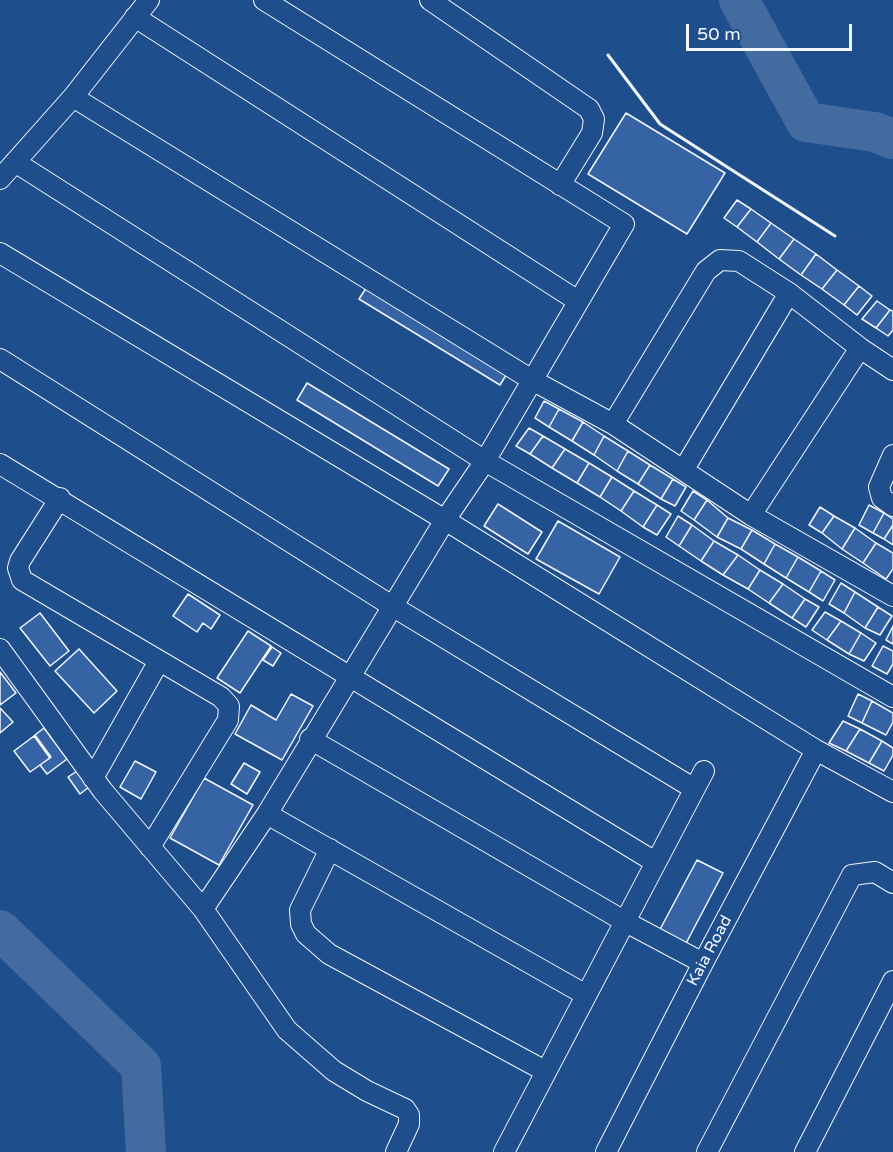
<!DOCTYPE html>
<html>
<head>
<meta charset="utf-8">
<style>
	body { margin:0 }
	#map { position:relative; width:893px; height:1152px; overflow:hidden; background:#1f4e8c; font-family:"Varela Round",sans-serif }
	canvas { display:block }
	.scale { position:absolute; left:686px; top:24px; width:166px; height:27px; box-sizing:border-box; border:3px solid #f2f6ff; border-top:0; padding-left:8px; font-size:18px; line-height:21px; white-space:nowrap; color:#f2f6ff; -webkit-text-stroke:4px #1f4e8c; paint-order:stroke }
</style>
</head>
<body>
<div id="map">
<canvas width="893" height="1152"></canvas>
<div class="scale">50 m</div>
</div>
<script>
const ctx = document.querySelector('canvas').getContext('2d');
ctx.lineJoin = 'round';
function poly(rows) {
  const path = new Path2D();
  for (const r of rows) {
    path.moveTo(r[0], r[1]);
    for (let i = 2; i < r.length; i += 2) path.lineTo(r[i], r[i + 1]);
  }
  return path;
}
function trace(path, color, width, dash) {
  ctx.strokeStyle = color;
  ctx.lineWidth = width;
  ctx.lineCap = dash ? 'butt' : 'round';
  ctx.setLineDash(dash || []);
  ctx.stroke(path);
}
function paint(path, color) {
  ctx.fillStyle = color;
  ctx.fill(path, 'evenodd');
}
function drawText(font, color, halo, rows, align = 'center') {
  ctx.font = font + ' "Varela Round",sans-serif';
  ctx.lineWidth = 4.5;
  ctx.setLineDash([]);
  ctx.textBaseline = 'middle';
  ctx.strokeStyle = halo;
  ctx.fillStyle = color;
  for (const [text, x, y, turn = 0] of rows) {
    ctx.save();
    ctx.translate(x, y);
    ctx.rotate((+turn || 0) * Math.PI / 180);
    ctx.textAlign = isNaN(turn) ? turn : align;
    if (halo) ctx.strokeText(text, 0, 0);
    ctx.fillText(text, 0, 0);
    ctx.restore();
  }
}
trace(poly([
	[739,0,806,122,875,132,893,139],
	[0,930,141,1066,146,1152]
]), '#446ba0', 40);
const building = poly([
	[626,113,725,173,687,234,588,174,626,113],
	[737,200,751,209,737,227,724,218,737,200],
	[751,209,771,223,757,242,737,227,751,209],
	[771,223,794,239,779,259,757,242,771,223],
	[794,239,816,254,801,275,779,259,794,239],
	[816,254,837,270,822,289,801,275,816,254],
	[837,270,859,286,844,305,822,289,837,270],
	[370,282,511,367,500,385,359,299,370,282],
	[859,286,872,296,857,315,844,305,859,286],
	[877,301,890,310,876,328,862,319,877,301],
	[890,310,893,311,893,330,888,336,876,328,890,310],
	[307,383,449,469,438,486,297,400,307,383],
	[544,401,559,409,549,427,535,418,544,401],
	[559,409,583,422,572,441,549,427,559,409],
	[583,422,604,436,594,455,572,441,583,422],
	[529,428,543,436,530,454,516,446,529,428],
	[543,436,565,449,552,468,530,454,543,436],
	[604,436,628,451,617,471,594,455,604,436],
	[565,449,589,463,577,483,552,468,565,449],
	[628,451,650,465,638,484,617,471,628,451],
	[589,463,612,477,600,497,577,483,589,463],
	[650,465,673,479,661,499,638,484,650,465],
	[612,477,634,491,621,511,600,497,612,477],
	[673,479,686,487,675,506,661,499,673,479],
	[634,491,657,505,643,527,621,511,634,491],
	[693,491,707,500,694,520,681,511,693,491],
	[707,500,728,518,717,537,694,520,707,500],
	[498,504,542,532,528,554,484,526,498,504],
	[657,505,671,514,657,535,643,527,657,505],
	[869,505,884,513,873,533,859,525,869,505],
	[820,507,834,516,822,533,809,525,820,507],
	[884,513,893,519,893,525,884,539,873,533,884,513],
	[678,516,692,525,679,546,666,537,678,516],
	[834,516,855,528,842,549,822,533,834,516],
	[728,518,752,530,741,549,717,537,728,518],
	[558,521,620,557,599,594,536,559,558,521],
	[692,525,714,541,701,561,679,546,692,525],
	[893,525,893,545,884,539,893,525],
	[855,528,876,543,863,563,842,549,855,528],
	[752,530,775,544,764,564,741,549,752,530],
	[714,541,738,555,723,575,701,561,714,541],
	[876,543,893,553,893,569,886,579,863,563,876,543],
	[775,544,798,557,786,578,764,564,775,544],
	[738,555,760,570,748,589,723,575,738,555],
	[798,557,821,571,809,592,786,578,798,557],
	[760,570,783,584,769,603,748,589,760,570],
	[821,571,835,580,823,601,809,592,821,571],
	[841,583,855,592,844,613,829,604,841,583],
	[783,584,805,599,792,618,769,603,783,584],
	[855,592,878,607,865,628,844,613,855,592],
	[188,594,220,615,211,629,203,623,197,632,173,616,188,594],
	[805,599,819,607,806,627,792,618,805,599],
	[878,607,892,616,880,635,865,628,878,607],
	[825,612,841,621,827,640,812,630,825,612],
	[40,613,69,651,50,666,20,628,40,613],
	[841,621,861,633,849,654,827,640,841,621],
	[893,626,893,644,886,640,893,626],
	[248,631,271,646,240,693,217,678,248,631],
	[861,633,876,643,864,661,849,654,861,633],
	[883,646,893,651,893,664,887,674,872,666,883,646],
	[272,647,281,653,273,666,263,660,272,647],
	[79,649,117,691,94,713,55,671,79,649],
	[0,672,16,693,0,705,0,672],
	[291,694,313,706,282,760,235,734,251,705,276,720,291,694],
	[858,694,872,701,862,723,848,716,858,694],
	[872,701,893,713,893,722,886,735,862,723,872,701],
	[0,708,13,722,0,733,0,708],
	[843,721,860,729,846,751,829,743,843,721],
	[44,728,67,759,47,774,40,765,51,757,35,735,44,728],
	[860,729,882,741,869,763,846,751,860,729],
	[34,736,50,758,30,772,14,751,34,736],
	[882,741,893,748,893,755,884,771,869,763,882,741],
	[135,761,156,772,141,799,120,787,135,761],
	[244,763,260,772,247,794,231,784,244,763],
	[77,771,89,787,80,794,68,777,77,771],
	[204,778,253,805,219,865,170,838,204,778],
	[697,860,723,873,683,949,657,935,697,860]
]);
paint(building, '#3563a3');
trace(building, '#f2f6ff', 1.5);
const minor = poly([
	[430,0,589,109,594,119,592,133,560,185],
	[135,17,578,301],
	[73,97,532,380,613,424,751,515,893,596],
	[15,162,485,461,893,697],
	[0,179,73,97,149,0],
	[0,253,445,520,816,750,893,792],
	[0,359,392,606,693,788],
	[613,424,706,271,720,260,739,261,789,293,860,348,893,370],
	[893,455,879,487,882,498,893,506],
	[0,464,655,862],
	[684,469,789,293],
	[60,498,20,561,18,568,22,580,221,697,229,706,228,720,150,847],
	[751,515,860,348],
	[0,649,103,791,203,909,287,1030,334,1071,367,1091,405,1109,409,1115,409,1124,396,1152],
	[310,739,624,921,703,963],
	[93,778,159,661],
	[267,814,586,995],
	[330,849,300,910,301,924,306,934,329,954,545,1071],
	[203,909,267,814,445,520,485,461,624,224,264,0],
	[504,1152,704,771],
	[606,1152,703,963,816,750],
	[707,1152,852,875,875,872,893,883],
	[805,1152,893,981]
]);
trace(minor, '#f2f6ff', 22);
trace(minor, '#1f4e8c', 20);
trace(poly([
	[608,55,660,124,835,236]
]), '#f2f6ff', 3);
drawText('16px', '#f2f6ff', '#1f4e8c', [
	["Kaia Road",710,951,-62]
]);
</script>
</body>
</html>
